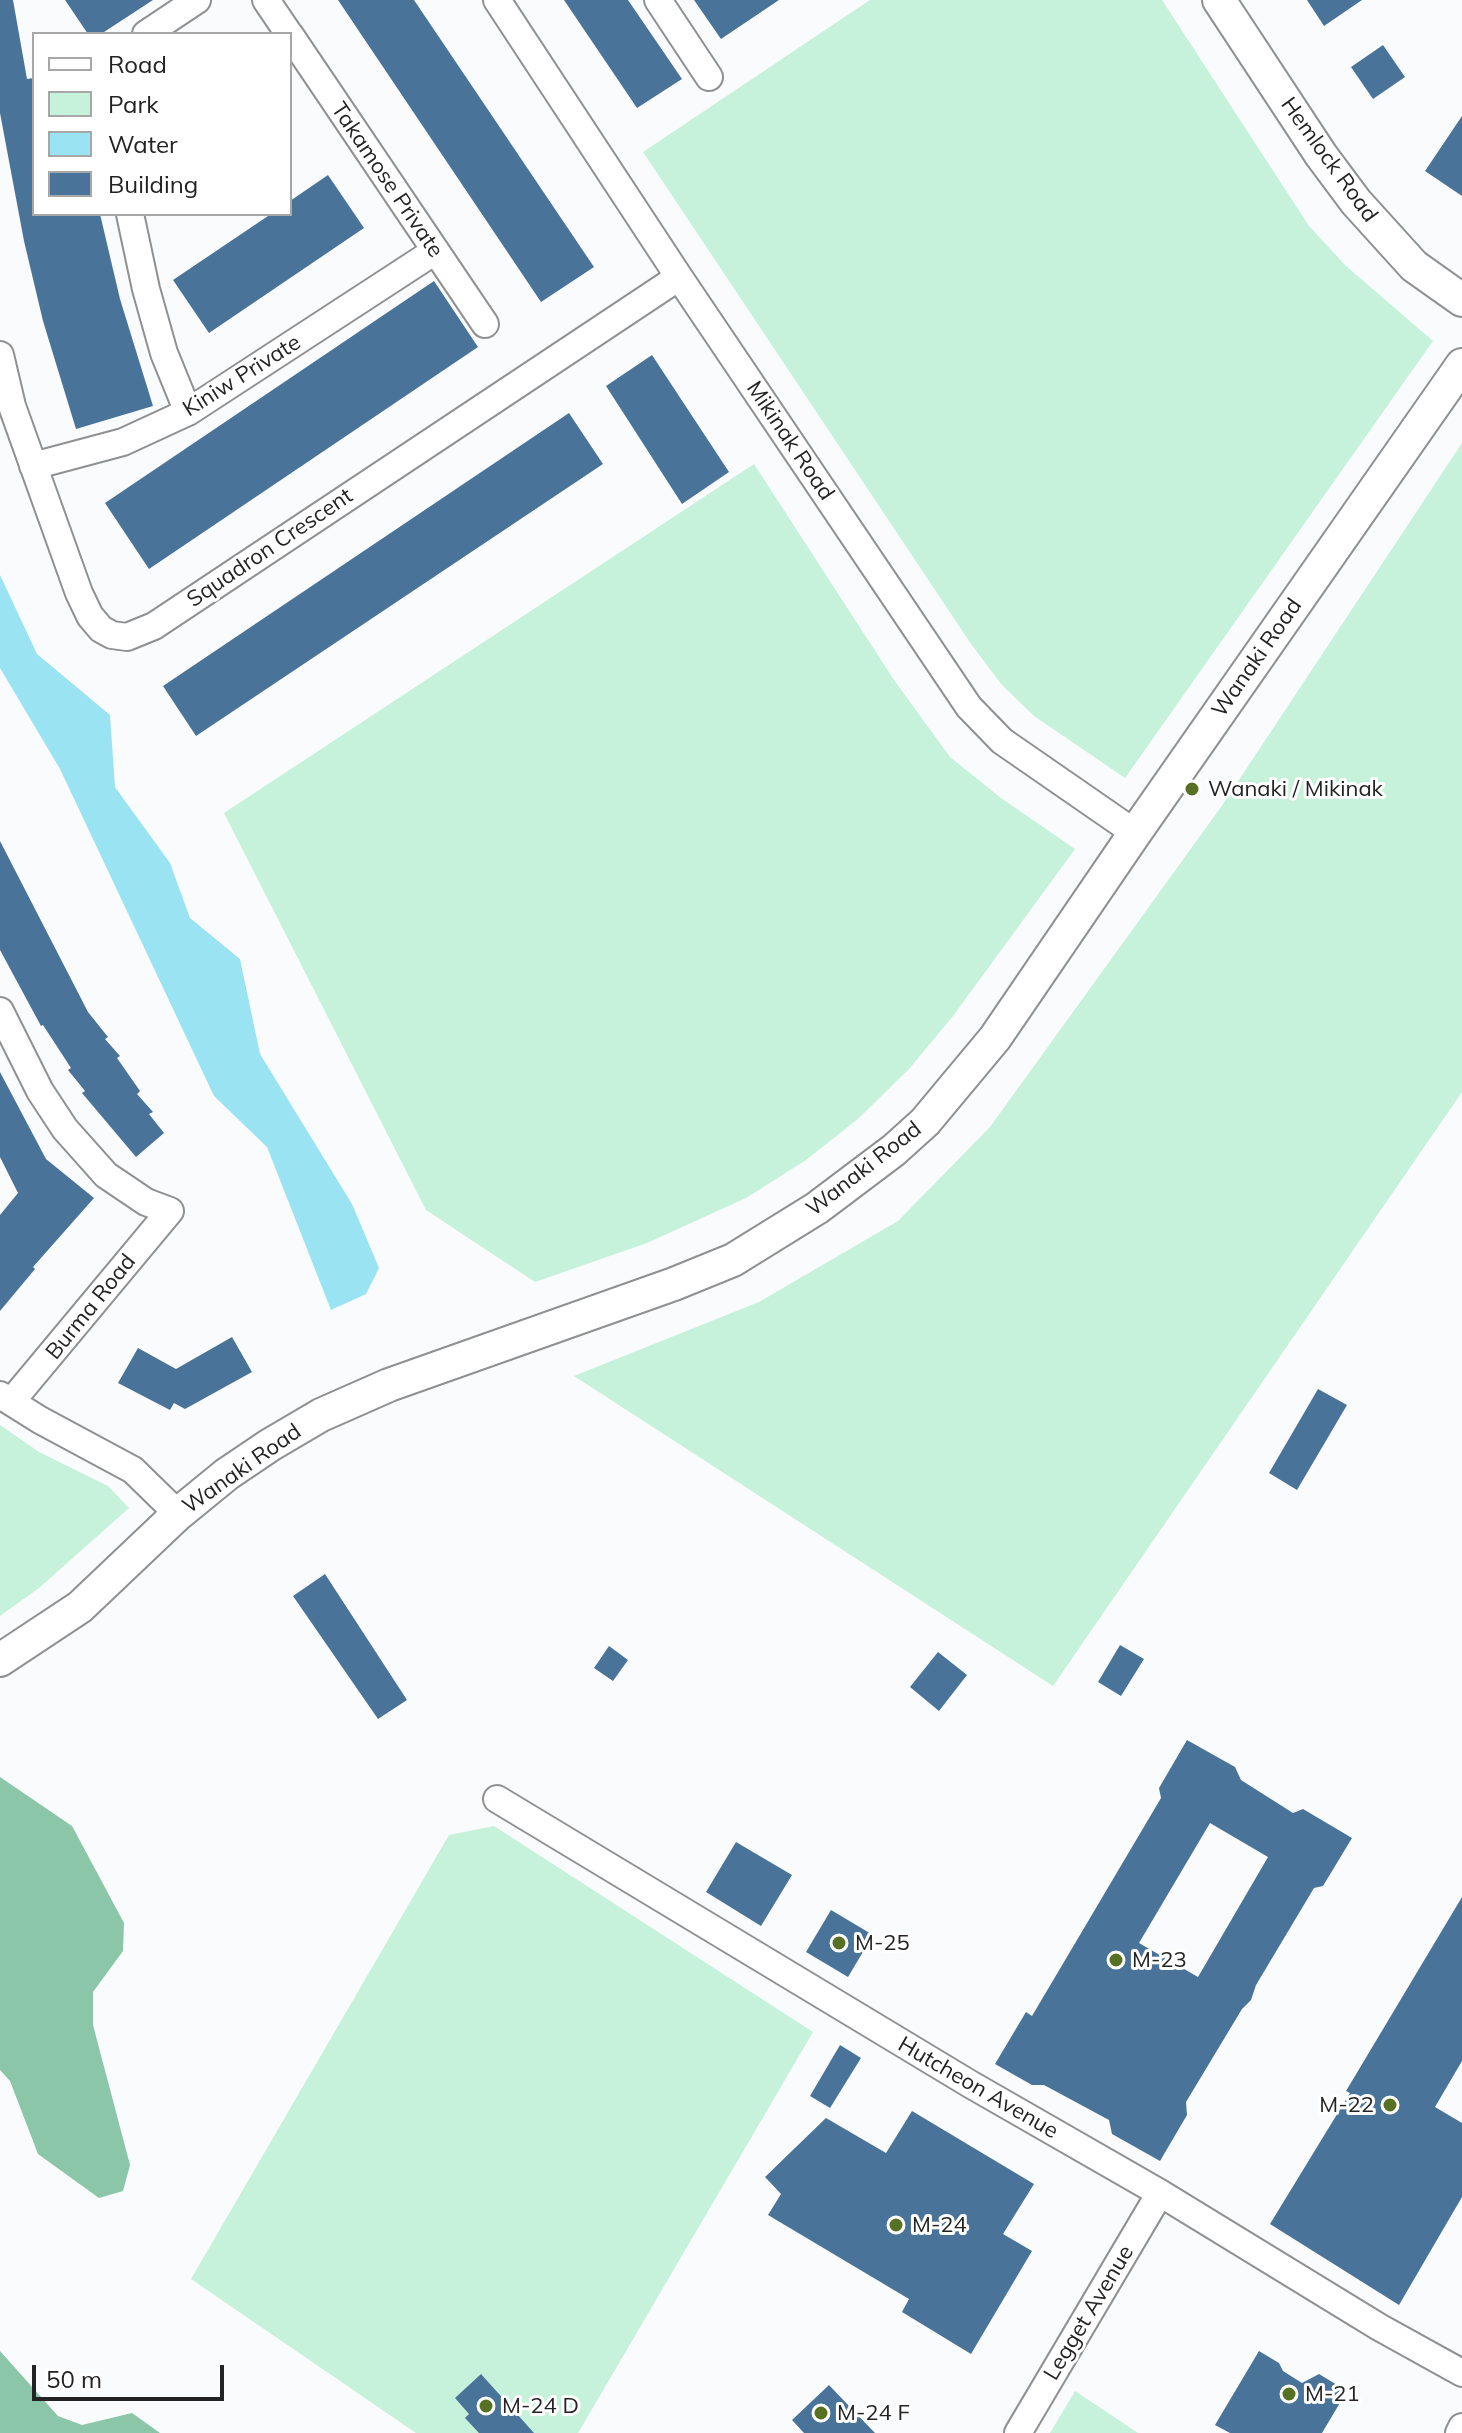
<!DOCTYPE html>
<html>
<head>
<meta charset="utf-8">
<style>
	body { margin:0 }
	#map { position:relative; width:1462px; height:2433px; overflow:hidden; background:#fafbfc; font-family:Mulish,sans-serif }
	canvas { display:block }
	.legend { position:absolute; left:32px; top:32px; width:260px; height:184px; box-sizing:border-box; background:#fff; border:2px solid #a7a7a7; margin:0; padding:10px 14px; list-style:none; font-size:24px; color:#232324 }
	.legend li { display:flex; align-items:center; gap:16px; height:40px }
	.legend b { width:40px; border:2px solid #a7a7a7 }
	.scale { position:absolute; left:32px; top:2365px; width:192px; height:36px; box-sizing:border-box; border:4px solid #232324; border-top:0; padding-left:10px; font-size:24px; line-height:28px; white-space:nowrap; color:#232324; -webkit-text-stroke:6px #fff; paint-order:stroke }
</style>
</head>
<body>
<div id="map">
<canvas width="1462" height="2433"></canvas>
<ul class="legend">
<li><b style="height:10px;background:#fff"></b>Road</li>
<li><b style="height:22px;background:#c6f1da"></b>Park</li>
<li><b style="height:22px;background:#9ae3f3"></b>Water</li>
<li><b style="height:22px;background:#4a7399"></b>Building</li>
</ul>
<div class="scale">50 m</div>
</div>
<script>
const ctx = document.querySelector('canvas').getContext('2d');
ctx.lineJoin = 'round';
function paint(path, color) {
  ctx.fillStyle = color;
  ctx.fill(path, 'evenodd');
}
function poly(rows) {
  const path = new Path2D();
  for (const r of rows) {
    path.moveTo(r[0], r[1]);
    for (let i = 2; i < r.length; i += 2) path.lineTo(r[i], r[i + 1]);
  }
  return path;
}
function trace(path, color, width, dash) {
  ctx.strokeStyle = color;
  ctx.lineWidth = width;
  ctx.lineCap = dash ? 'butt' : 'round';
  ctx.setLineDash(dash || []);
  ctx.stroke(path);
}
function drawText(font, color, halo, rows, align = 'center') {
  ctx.font = font + ' Mulish,sans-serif';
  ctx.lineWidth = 6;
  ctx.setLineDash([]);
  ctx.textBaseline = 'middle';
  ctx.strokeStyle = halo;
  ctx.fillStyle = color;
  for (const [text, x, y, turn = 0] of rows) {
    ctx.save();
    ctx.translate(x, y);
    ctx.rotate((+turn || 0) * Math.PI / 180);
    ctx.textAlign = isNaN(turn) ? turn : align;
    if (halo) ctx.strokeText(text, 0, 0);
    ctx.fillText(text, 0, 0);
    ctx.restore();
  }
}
paint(poly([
	[870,0,1162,0,1309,226,1346,266,1433,341,1125,778,1034,716,1002,685,971,644,643,152],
	[1462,443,1462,1092,1053,1686,574,1376,759,1302,898,1221,990,1127,1221,807],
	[754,464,894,680,950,757,1001,798,1075,849,953,1016,909,1069,859,1118,806,1160,746,1198,647,1243,535,1282,426,1210,224,813],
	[0,1425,39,1452,108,1486,129,1508,39,1588,0,1616],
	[494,1826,813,2032,578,2433,416,2433,191,2279,449,1835],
	[1075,2391,1138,2433,1050,2433]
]), '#c6f1da');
paint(poly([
	[0,1777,72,1826,124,1923,123,1951,93,1992,93,2025,130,2165,123,2191,99,2198,38,2154,10,2081,0,2070],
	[0,2351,58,2416,82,2425,132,2413,160,2433,0,2433]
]), '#8bc6a8');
paint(poly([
	[0,575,37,654,110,715,115,787,170,863,190,918,240,959,260,1054,352,1204,379,1268,366,1294,331,1310,267,1147,214,1096,60,769,0,668]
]), '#9ae3f3');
paint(poly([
	[0,0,13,0,27,79,34,78,34,214,100,214,120,299,153,406,76,429,43,321,24,241,0,113],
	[65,0,153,0,101,34,88,34],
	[338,0,414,0,594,267,541,302],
	[564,0,628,0,682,79,637,108],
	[694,0,779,0,721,39],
	[1307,0,1362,0,1324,26],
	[1383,45,1405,77,1373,99,1351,67],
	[1462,116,1462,196,1425,171],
	[328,175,364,228,209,333,173,280,271,214,290,214,290,201],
	[434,281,478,347,149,569,105,503],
	[652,355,729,472,682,504,606,386],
	[569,413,603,464,196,736,163,686],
	[0,841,88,1012,108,1037,105,1039,120,1056,117,1058,140,1091,137,1094,153,1112,149,1114,164,1133,136,1157,82,1093,85,1091,68,1070,71,1068,43,1025,41,1026,0,950],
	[0,1072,46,1159,94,1198,33,1267,35,1269,0,1311,0,1215,18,1193,0,1157],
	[232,1337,252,1372,185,1409,174,1403,170,1410,118,1383,138,1348,176,1369],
	[1318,1389,1347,1405,1297,1490,1269,1473],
	[325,1574,407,1700,378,1719,293,1596],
	[1120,1645,1144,1659,1121,1696,1098,1682],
	[609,1646,628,1660,613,1681,594,1668],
	[938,1652,967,1675,939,1711,910,1687],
	[1187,1740,1235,1767,1241,1780,1293,1813,1303,1809,1352,1838,1323,1886,1314,1888,1256,1985,1251,2000,1242,2009,1186,2102,1187,2115,1160,2161,1112,2134,1109,2120,1044,2085,1032,2085,995,2064,1026,2012,1032,2016,1090,1918,1161,1798,1159,1788],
	[1210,1823,1268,1857,1198,1977,1139,1943],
	[736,1842,792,1875,761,1926,706,1892],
	[1462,1897,1462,2061,1435,2107,1462,2123,1462,2197,1399,2305,1270,2224,1350,2093,1346,2091],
	[831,1910,873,1935,848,1977,806,1952],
	[840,2045,861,2058,830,2108,810,2096],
	[912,2111,1034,2184,1003,2234,1032,2251,971,2354,902,2312,909,2299,768,2215,781,2194,765,2177,826,2118,886,2153],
	[1259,2351,1279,2363,1283,2371,1302,2383,1319,2374,1347,2391,1322,2433,1230,2433,1215,2425],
	[481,2374,534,2433,479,2433,465,2418,469,2414,455,2398],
	[829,2385,849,2406,875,2433,804,2433,792,2420]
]), '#4a7399');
const minor = poly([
	[266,0,289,34],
	[497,0,679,277,969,707,1002,741,1135,833],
	[658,0,709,77],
	[146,34,197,0],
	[290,35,485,324],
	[130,214,146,289,164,353,188,412],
	[0,355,12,406,79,593,90,616,101,629,112,635,127,637,154,626,679,277],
	[33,466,123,442,188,412,435,251],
	[0,1011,40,1091,65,1129,106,1175,146,1202,170,1211,11,1402],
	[0,1395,40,1420,133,1470,178,1514],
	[497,1799,970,2084,1160,2193,1379,2327,1462,2373],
	[1018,2433,1160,2193],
	[1459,2433,1462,2427]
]);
const tertiary = poly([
	[1219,0,1321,155,1356,202,1414,266,1462,300],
	[0,1660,80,1607,178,1514,227,1474,270,1445,321,1415,389,1385,674,1284,733,1260,817,1208,894,1150,925,1122,995,1038,1135,833,1462,365]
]);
trace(minor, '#8f9091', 30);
trace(tertiary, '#8f9091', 36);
trace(minor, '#fff', 26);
trace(tertiary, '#fff', 32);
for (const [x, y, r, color] of [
	[1192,789,8,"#577123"],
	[839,1943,8,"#577123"],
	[1116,1960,8,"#577123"],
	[1390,2105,8,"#577123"],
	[896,2225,8,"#577123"],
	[1289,2394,8,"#577123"],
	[486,2406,8,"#577123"],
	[821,2413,8,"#577123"]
]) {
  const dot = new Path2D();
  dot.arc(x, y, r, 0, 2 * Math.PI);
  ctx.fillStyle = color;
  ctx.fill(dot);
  trace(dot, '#fff', 3);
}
drawText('22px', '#232324', '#fff', [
	["Hemlock Road",1329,160,54],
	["Takamose Private",387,180,56],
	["Kiniw Private",242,376,-32],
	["Mikinak Road",790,441,56],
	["Squadron Crescent",270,548,-34],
	["Wanaki Road",1257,658,-55],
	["Wanaki Road",864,1169,-38],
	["Burma Road",91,1307,-51],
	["Wanaki Road",242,1469,-35],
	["Hutcheon Avenue",978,2088,30],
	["Legget Avenue",1089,2313,-59]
]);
drawText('22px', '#232324', '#fff', [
	["Wanaki / Mikinak",1208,789],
	["M-25",855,1943],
	["M-23",1132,1960],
	["M-22",1374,2105,"right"],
	["M-24",912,2225],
	["M-21",1305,2394],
	["M-24 D",502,2406],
	["M-24 F",837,2413]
], 'left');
</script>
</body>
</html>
